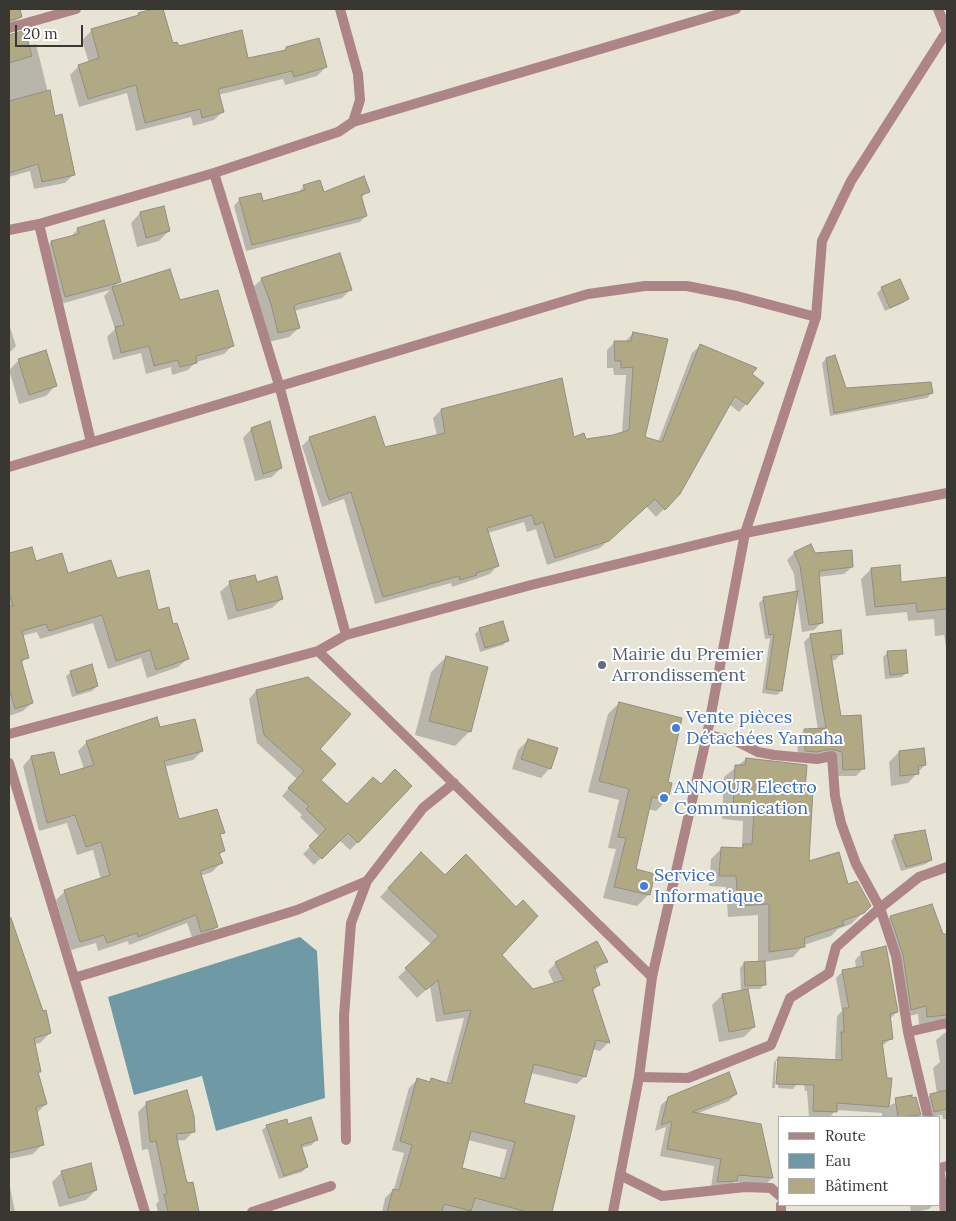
<!DOCTYPE html>
<html>
<head>
<meta charset="utf-8">
<style>
	body { margin:0 }
	#map { position:relative; width:956px; height:1221px; overflow:hidden; background:#e7e4d6; font-family:Lora,serif }
	canvas { display:block }
	.frame { position:absolute; inset:0; border:10px solid #383732; pointer-events:none }
	.legend { position:absolute; left:778px; top:1116px; width:162px; height:90px; box-sizing:border-box; background:#fff; border:1px solid #afafad; margin:0; padding:6px 9px; list-style:none; font-size:15px; color:#383732 }
	.legend li { display:flex; align-items:center; gap:10px; height:25px }
	.legend b { width:25px; border:1px solid #afafad }
	.scale { position:absolute; left:15px; top:25px; width:68px; height:22px; box-sizing:border-box; border:2px solid #383732; border-top:0; padding-left:6px; font-size:15px; line-height:18px; white-space:nowrap; color:#383732; -webkit-text-stroke:4px #fff; paint-order:stroke }
</style>
</head>
<body>
<div id="map">
<canvas width="956" height="1221"></canvas>
<div class="frame"></div>
<ul class="legend">
<li><b style="height:6px;background:#ad8586"></b>Route</li>
<li><b style="height:14px;background:#6f9aa5"></b>Eau</li>
<li><b style="height:14px;background:#b1a884"></b>Bâtiment</li>
</ul>
<div class="scale">20 m</div>
</div>
<script>
const ctx = document.querySelector('canvas').getContext('2d');
ctx.lineJoin = 'round';
function paint(path, color) {
  ctx.fillStyle = color;
  ctx.fill(path, 'evenodd');
}
function poly(rows) {
  const path = new Path2D();
  for (const r of rows) {
    path.moveTo(r[0], r[1]);
    for (let i = 2; i < r.length; i += 2) path.lineTo(r[i], r[i + 1]);
  }
  return path;
}
function trace(path, color, width, dash) {
  ctx.strokeStyle = color;
  ctx.lineWidth = width;
  ctx.lineCap = dash ? 'butt' : 'round';
  ctx.setLineDash(dash || []);
  ctx.stroke(path);
}
function drawText(font, color, halo, rows, align = 'center') {
  ctx.font = font + ' Lora,serif';
  ctx.lineWidth = 4;
  ctx.setLineDash([]);
  ctx.textBaseline = 'middle';
  ctx.strokeStyle = halo;
  ctx.fillStyle = color;
  for (const [text, x, y, turn = 0] of rows) {
    ctx.save();
    ctx.translate(x, y);
    ctx.rotate((+turn || 0) * Math.PI / 180);
    ctx.textAlign = isNaN(turn) ? turn : align;
    if (halo) ctx.strokeText(text, 0, 0);
    ctx.fillText(text, 0, 0);
    ctx.restore();
  }
}
paint(poly([
	[300,937,317,951,325,1098,216,1131,202,1076,134,1095,108,997]
]), '#6f9aa5');
paint(poly([
	[9,9,19,9,21,17,9,26],
	[158,9,162,9,172,44,178,47,248,60,282,52,286,48,326,67,317,76,285,85,283,79,218,95,223,111,214,120,193,126,191,117,136,131,127,93,79,107,70,75,79,66,89,63,82,40,91,31],
	[25,32,28,46,36,44,54,117,73,175,65,183,34,189,30,171,9,177,9,35],
	[304,186,323,193,368,191,361,198,366,216,360,222,246,251,234,206,240,199,262,203,298,193],
	[140,213,169,231,159,241,137,247,131,223],
	[78,229,119,282,113,288,179,301,232,346,224,354,196,362,188,370,172,375,171,367,146,374,141,353,113,360,107,337,115,329,104,296,110,290,57,305,43,251,51,242,69,238],
	[344,264,351,289,342,298,294,311,299,328,289,337,269,342,252,288,262,279],
	[882,288,908,299,903,303,885,311,877,293],
	[9,324,16,346,9,353],
	[633,333,644,438,658,442,692,353,700,346,751,374,746,404,739,412,729,404,679,494,656,517,646,506,600,548,547,565,536,529,527,532,524,522,488,533,497,566,490,574,452,587,451,583,375,604,344,499,322,507,302,446,310,438,384,449,437,436,433,418,441,410,586,441,622,433,626,375,614,375,613,368,607,368,607,350,615,342,625,342],
	[826,359,845,390,932,393,927,398,830,416,822,363],
	[19,360,55,386,46,396,19,404,9,370],
	[269,422,281,468,272,477,255,481,243,438,254,426],
	[811,546,815,555,852,567,844,574,818,577,821,623,814,630,802,632,797,596,781,691,777,695,762,693,770,638,765,639,759,603,764,598,796,593,794,574,787,560,794,553],
	[31,548,35,563,67,575,116,579,172,626,187,659,178,667,147,678,141,658,108,669,93,623,40,639,37,632,22,636,27,657,21,664,32,703,23,711,9,716,9,555],
	[898,567,900,584,947,578,947,653,944,635,935,636,934,619,908,621,907,612,866,616,861,579,871,569],
	[230,583,256,583,282,599,272,608,228,620,220,592],
	[480,629,508,640,503,645,480,652,475,634],
	[811,635,842,653,835,660,831,661,840,718,863,769,856,776,836,776,836,759,798,758,797,738,805,730,818,730,804,642],
	[888,652,907,672,902,677,885,679,883,657],
	[446,657,470,731,455,746,415,735,431,672],
	[71,672,97,686,92,691,72,697,66,676],
	[256,691,318,749,319,780,347,805,381,786,358,842,350,850,339,840,314,865,303,854,320,837,300,817,302,815,282,796,297,779,257,743,249,699],
	[619,703,666,782,667,800,656,811,648,809,634,870,653,875,648,895,637,906,603,898,616,849,608,848,619,800,588,792,608,714],
	[159,728,202,751,193,760,164,767,178,821,223,832,219,837,223,850,219,855,221,863,212,872,200,876,217,927,208,935,193,940,187,923,129,945,128,941,98,951,96,943,71,950,56,900,65,891,101,880,93,850,77,855,67,823,39,831,23,766,31,757,52,751,59,776,84,769,78,751,87,742],
	[528,740,550,768,541,778,512,769,518,750],
	[899,752,925,765,908,783,891,786,889,762],
	[746,759,804,791,807,862,848,886,870,906,851,924,838,929,831,936,804,945,793,957,764,962,765,984,760,989,746,989,754,1027,744,1037,719,1042,712,1005,722,995,741,992,740,968,744,963,758,962,758,915,728,917,726,887,709,886,711,859,722,848,739,849,742,847,743,821,722,819,724,777],
	[895,836,931,860,926,864,901,871,891,841],
	[413,862,533,991,554,984,548,971,556,963,607,961,594,971,599,985,592,992,608,1043,600,1051,592,1049,585,1076,577,1084,531,1073,522,1104,573,1117,550,1212,382,1212,385,1198,394,1189,404,1153,392,1150,409,1088,417,1080,428,1083,431,1080,446,1084,464,1018,436,1022,430,986,417,998,398,977,432,945,380,897],
	[468,1140,507,1150,499,1179,460,1168],
	[890,917,947,935,947,1119,943,1119,942,1115,928,1117,922,1103,930,1095,937,1094,933,1068,940,1062,936,1040,947,1031,940,1024,919,1024,918,1014,904,1017,895,963,882,925],
	[15,933,50,1033,40,1043,34,1044,40,1071,37,1074,46,1104,36,1114,43,1144,33,1154,9,1159,9,935],
	[862,953,897,1012,889,1020,891,1039,882,1046,886,1079,891,1079,888,1108,892,1104,915,1099,918,1109,909,1117,882,1116,882,1113,836,1110,830,1117,809,1117,807,1091,805,1091,802,1067,835,1061,837,1016,842,1011,836,978,843,971,856,969,855,960],
	[778,1058,797,1084,793,1089,778,1088,779,1061,776,1061,775,1088,772,1088,774,1062],
	[736,1094,729,1101,696,1114,760,1125,772,1178,765,1185,735,1182,729,1188,711,1188,714,1166,660,1156,666,1127,655,1131,661,1105,669,1098],
	[147,1103,194,1131,185,1140,176,1141,187,1185,192,1184,198,1212,158,1212,156,1204,159,1201,148,1149,142,1150,138,1112],
	[267,1126,287,1126,316,1140,312,1145,301,1148,307,1167,302,1172,279,1179,262,1130],
	[62,1172,96,1190,86,1200,59,1207,52,1182],
	[9,1182,15,1212,9,1212],
	[910,1205,933,1205,929,1209,916,1212,911,1212]
]), '#0003');
const building = poly([
	[9,9,20,9,22,17,9,21,9,9],
	[153,9,163,9,173,43,177,42,179,46,242,30,248,58,286,50,286,47,319,38,327,67,294,77,292,71,218,89,224,112,202,118,200,109,145,123,136,85,88,99,78,65,99,58,91,29,139,15,138,13,153,9],
	[25,30,32,56,9,63,9,35,25,30],
	[50,90,55,116,62,114,75,175,42,182,38,164,9,173,9,101,50,90],
	[364,176,370,192,361,195,367,216,252,245,239,198,261,193,263,201,305,190,303,185,320,180,324,192,364,176],
	[164,206,170,231,146,238,140,212,164,206],
	[104,220,121,282,65,297,51,241,79,234,77,228,104,220],
	[340,253,352,290,297,304,294,307,300,328,278,333,271,304,261,278,340,253],
	[170,269,180,300,218,290,234,346,196,356,197,363,180,367,178,360,154,366,149,346,121,353,115,327,124,325,112,287,170,269],
	[900,279,909,299,890,308,881,287,900,279],
	[633,332,668,339,645,437,662,442,700,344,757,368,752,374,764,383,747,405,735,396,680,494,665,510,655,499,609,541,555,558,543,522,535,525,532,515,487,528,499,566,476,573,477,575,460,580,459,576,383,597,351,492,329,500,309,437,375,416,385,447,445,433,441,409,562,378,574,437,584,433,586,439,613,435,629,430,633,367,621,368,621,361,615,361,614,341,631,341,633,332],
	[46,350,57,386,29,395,18,359,46,350],
	[835,355,846,388,931,382,933,393,834,413,826,358,835,355],
	[270,421,282,468,263,474,251,428,270,421],
	[811,544,815,553,852,550,853,567,819,571,823,623,809,625,800,566,794,552,811,544],
	[32,547,36,561,62,553,68,573,111,560,117,578,149,570,158,610,169,607,173,624,177,623,189,659,156,670,150,650,116,661,102,615,49,631,46,624,22,631,29,658,21,660,33,703,15,709,9,688,9,606,13,606,9,592,9,553,32,547],
	[900,565,901,582,947,577,947,609,917,612,916,603,875,607,871,568,900,565],
	[255,575,257,582,277,576,283,599,237,611,229,581,255,575],
	[798,591,782,691,766,689,774,634,769,635,763,597,798,591],
	[503,621,509,641,485,648,479,628,503,621],
	[841,630,843,654,831,655,841,716,861,715,865,769,843,770,842,752,831,749,817,752,805,751,804,729,826,728,810,634,841,630],
	[906,650,908,673,890,675,887,651,906,650],
	[446,656,488,667,471,732,429,721,446,656],
	[92,664,98,686,77,693,70,671,92,664],
	[308,677,351,714,320,749,336,764,321,780,347,804,373,777,381,784,395,769,412,786,358,843,348,833,322,859,309,846,326,829,306,809,309,806,288,788,304,771,264,735,256,690,308,677],
	[619,702,682,718,668,782,672,783,668,800,652,797,636,869,655,874,650,895,614,887,626,838,618,837,629,789,599,781,619,702],
	[157,717,160,727,195,719,203,751,164,761,179,819,217,809,225,833,220,834,225,851,219,853,223,863,200,871,218,927,201,932,196,915,138,937,137,933,107,943,104,935,80,942,64,890,110,875,101,842,86,847,75,815,47,823,31,756,54,752,60,775,94,765,86,741,157,717],
	[528,739,558,748,551,769,521,759,528,739],
	[924,748,926,765,918,766,919,774,900,776,899,751,924,748],
	[746,758,807,765,805,790,813,789,809,861,839,852,848,884,857,881,871,906,864,913,842,921,844,925,804,938,805,947,769,952,769,904,738,906,736,876,719,876,721,847,743,848,743,844,752,844,754,810,733,809,735,765,745,765,746,758],
	[925,830,932,860,906,867,894,835,925,830],
	[421,852,445,875,466,854,516,907,523,900,538,916,502,955,533,989,564,980,555,962,597,941,608,962,594,966,600,985,592,988,610,1043,596,1040,586,1077,534,1064,524,1103,575,1116,552,1212,528,1212,475,1198,471,1211,444,1204,442,1212,387,1212,393,1189,399,1190,412,1145,400,1141,417,1078,430,1082,431,1078,451,1084,471,1010,444,1014,438,980,426,990,405,968,439,936,388,888,421,852],
	[471,1131,515,1142,505,1179,462,1168,471,1131],
	[932,904,943,934,947,934,947,1015,927,1017,926,1006,911,1010,903,955,890,916,932,904],
	[11,918,43,1011,46,1010,51,1033,34,1038,41,1072,38,1072,47,1104,36,1107,44,1145,9,1153,9,919,11,918],
	[886,946,898,1012,890,1014,893,1039,882,1041,887,1078,892,1078,889,1107,837,1103,837,1112,813,1111,814,1085,776,1084,778,1057,842,1060,841,1032,844,1032,843,1008,849,1008,842,970,864,966,861,952,886,946],
	[765,961,766,985,745,986,744,962,765,961],
	[748,989,755,1027,729,1032,722,994,748,989],
	[729,1072,737,1094,692,1112,761,1124,773,1178,738,1175,737,1181,717,1182,721,1159,667,1149,672,1121,661,1125,668,1097,729,1072],
	[187,1090,194,1116,195,1132,176,1134,186,1179,188,1183,193,1182,199,1212,168,1212,164,1194,167,1194,156,1141,150,1142,146,1102,187,1090],
	[947,1090,947,1109,934,1112,930,1094,947,1090],
	[912,1095,912,1098,916,1097,921,1115,898,1117,895,1098,912,1095],
	[311,1117,318,1140,301,1145,308,1167,284,1176,266,1125,287,1119,288,1124,311,1117],
	[91,1163,97,1190,69,1198,61,1171,91,1163]
]);
paint(building, '#b1a884');
trace(building, '#918e82', 1);
trace(poly([
	[9,28,76,9],
	[353,122,736,9],
	[214,173,279,385,346,635],
	[39,224,91,442],
	[9,230,39,224,214,173,338,132,353,122,360,100,358,74,340,9],
	[9,467,588,294,645,286,687,286,737,296,816,317],
	[318,651,652,977],
	[9,734,318,651,346,635,531,585,745,533,947,493],
	[707,735,736,741,758,752,774,755,817,759,832,756,835,796,841,823,856,864,880,908,896,956,908,1032,928,1117],
	[9,763,145,1212],
	[74,978,297,910,367,881],
	[908,1032,947,1023],
	[639,1077,688,1078,771,1045,790,998,829,973,836,947,880,908,919,877,947,867],
	[346,1140,344,1016,351,923,367,881,423,808,454,783],
	[940,1168,947,1166],
	[940,1173,945,1212],
	[620,1175,662,1196,745,1187,771,1188,780,1196],
	[781,1205,781,1212],
	[252,1212,331,1186]
]), '#ad8586', 10);
trace(poly([
	[938,9,947,31],
	[613,1212,639,1077,652,977,707,735,745,533,816,317,822,241,851,181,947,31]
]), '#ad8586', 10);
for (const [x, y, r, color] of [
	[602,665,5,"#5c6f8a"],
	[676,728,5,"#3f7fe0"],
	[664,798,5,"#3f7fe0"],
	[644,886,5,"#3f7fe0"]
]) {
  const dot = new Path2D();
  dot.arc(x, y, r, 0, 2 * Math.PI);
  ctx.fillStyle = color;
  ctx.fill(dot);
  trace(dot, '#fff', 2);
}
drawText('18px', '#4e5e75', '#fff', [
	["Mairie du Premier",612,655],
	["Arrondissement",612,676]
], 'left');
drawText('18px', '#366cbe', '#fff', [
	["Vente pièces",686,718],
	["Détachées Yamaha",686,739],
	["ANNOUR Electro",674,788],
	["Communication",674,809],
	["Service",654,876],
	["Informatique",654,897]
], 'left');
</script>
</body>
</html>
